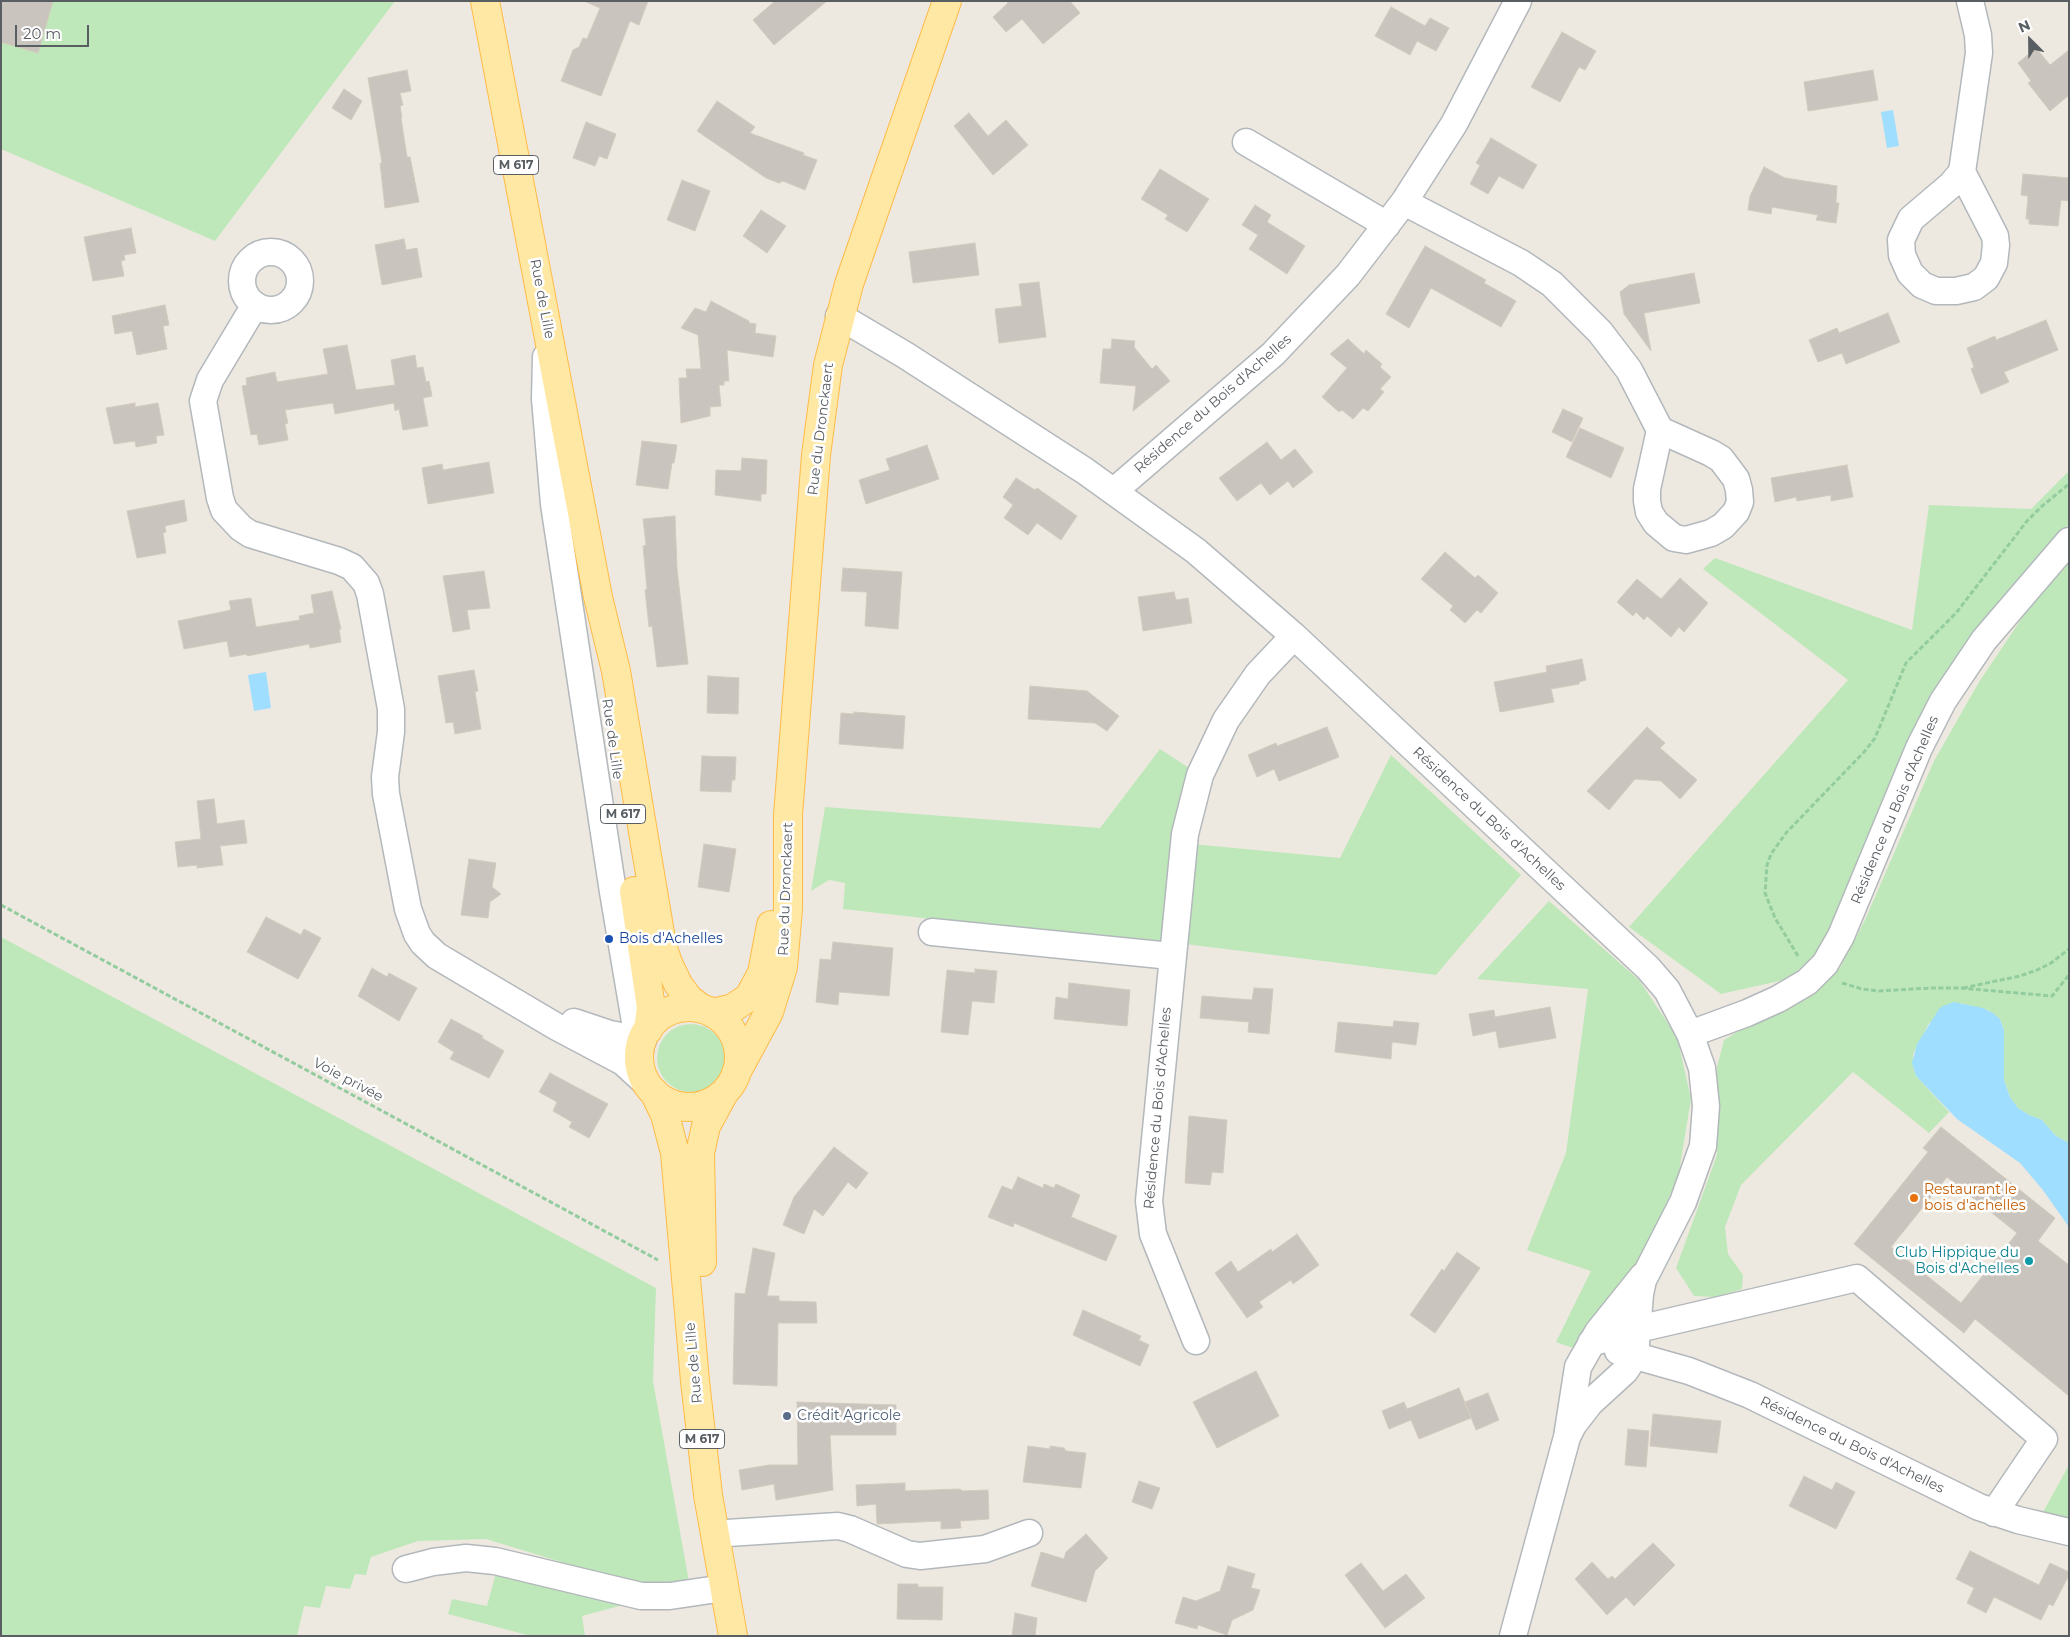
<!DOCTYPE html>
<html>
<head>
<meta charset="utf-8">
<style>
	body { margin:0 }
	#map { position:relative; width:2070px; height:1637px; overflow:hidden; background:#eee9e0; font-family:Montserrat,sans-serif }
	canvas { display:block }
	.frame { position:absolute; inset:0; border:2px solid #595e63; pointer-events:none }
	.north { position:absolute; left:2005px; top:15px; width:50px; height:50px; -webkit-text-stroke:4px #fff; paint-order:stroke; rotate:337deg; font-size:14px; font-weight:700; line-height:20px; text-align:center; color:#595e63 }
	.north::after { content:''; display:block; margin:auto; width:18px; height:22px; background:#595e63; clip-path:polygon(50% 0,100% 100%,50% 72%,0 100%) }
	.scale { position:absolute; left:15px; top:25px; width:74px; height:22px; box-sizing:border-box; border:2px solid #595e63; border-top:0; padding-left:6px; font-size:15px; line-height:18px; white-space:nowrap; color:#595e63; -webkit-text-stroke:4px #fff; paint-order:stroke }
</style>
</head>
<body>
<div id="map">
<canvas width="2070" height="1637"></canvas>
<div class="frame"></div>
<div class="north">N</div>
<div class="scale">20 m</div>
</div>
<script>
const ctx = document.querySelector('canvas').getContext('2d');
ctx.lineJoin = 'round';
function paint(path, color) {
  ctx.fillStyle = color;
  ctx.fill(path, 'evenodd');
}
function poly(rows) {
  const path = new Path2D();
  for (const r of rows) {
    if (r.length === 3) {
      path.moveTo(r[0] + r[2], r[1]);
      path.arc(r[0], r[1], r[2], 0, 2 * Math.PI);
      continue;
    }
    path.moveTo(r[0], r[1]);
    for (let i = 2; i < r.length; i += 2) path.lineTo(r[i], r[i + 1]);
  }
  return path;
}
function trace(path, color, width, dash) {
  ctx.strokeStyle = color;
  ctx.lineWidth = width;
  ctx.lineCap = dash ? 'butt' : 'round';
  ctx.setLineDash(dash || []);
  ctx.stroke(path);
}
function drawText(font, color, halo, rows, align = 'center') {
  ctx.font = font + ' Montserrat,sans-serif';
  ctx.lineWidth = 5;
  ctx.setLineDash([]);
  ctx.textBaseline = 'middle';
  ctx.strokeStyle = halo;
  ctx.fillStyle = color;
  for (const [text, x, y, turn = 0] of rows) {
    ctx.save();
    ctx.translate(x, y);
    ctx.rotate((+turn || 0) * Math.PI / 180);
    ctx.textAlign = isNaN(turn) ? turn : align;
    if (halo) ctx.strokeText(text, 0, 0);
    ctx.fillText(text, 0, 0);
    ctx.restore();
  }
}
paint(poly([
	[1,1,395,1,215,241,1,149],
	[2069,471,2069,524,2023,581,1820,951,1788,979,1721,994,1629,927,1848,680,1703,569,1715,558,1912,630,1929,505,2031,509],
	[2069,563,2069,1143,2056,1136,2042,1120,2029,1115,2018,1108,2010,1097,2004,1080,2004,1030,2000,1019,1988,1010,1960,1003,1929,1023,1913,1054,1913,1067,1916,1076,1949,1112,1929,1133,1853,1072,1741,1185,1725,1227,1728,1254,1743,1275,1742,1289,1715,1297,1694,1296,1676,1268,1717,1155,1717,1067,1724,1040,1766,1014,1814,989,1840,968,1865,920,1934,761,1979,682,2028,609],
	[1160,749,1192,770,1163,945,843,909,845,883,829,880,811,891,825,807,1100,828],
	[1391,755,1521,875,1436,975,1185,944,1192,844,1340,858],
	[1549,901,1639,980,1677,1037,1691,1099,1679,1172,1650,1246,1576,1349,1556,1342,1591,1271,1527,1250,1566,1153,1588,989,1477,979],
	[1,937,656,1288,653,1381,689,1582,643,1587,486,1539,418,1541,371,1557,366,1575,355,1574,350,1589,326,1586,320,1608,304,1606,297,1636,1,1636],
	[691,1058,34],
	[2069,1465,2069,1518,2042,1514],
	[497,1569,634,1602,582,1616,585,1636,531,1636,448,1614,452,1599,487,1606]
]), '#bee8b9');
paint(poly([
	[1893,110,1899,146,1887,148,1881,112],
	[266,672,271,708,254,711,248,675],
	[1954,1002,1983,1008,1993,1013,2000,1019,2004,1030,2004,1080,2010,1097,2018,1108,2029,1115,2042,1120,2056,1136,2069,1143,2069,1227,2042,1189,2020,1163,1957,1119,1916,1076,1912,1063,1917,1044,1939,1009,1943,1006]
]), '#9fdeff');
const building = poly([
	[1,1,53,1,38,53,1,42,1,1],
	[584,1,648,1,639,25,630,21,601,96,561,81,573,50,579,47,583,38,587,39,600,8,584,1],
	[775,1,827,1,774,45,753,20,775,1],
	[1007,1,1070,1,1080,13,1043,44,1022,19,1006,32,993,17,1008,3,1007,1],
	[1391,7,1425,26,1430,18,1449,28,1436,51,1417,41,1410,55,1375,36,1391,7],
	[1562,32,1596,51,1585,70,1579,67,1560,102,1531,87,1562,32],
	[2036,48,2050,65,2069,50,2069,95,2050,111,2028,83,2031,81,2018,63,2036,48],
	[407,70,411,91,400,93,403,105,400,106,402,118,401,118,407,157,410,157,419,202,385,208,380,163,382,163,368,78,407,70],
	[1873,70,1878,100,1808,111,1804,82,1873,70],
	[344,89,362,101,351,120,332,108,344,89],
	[717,101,755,127,750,133,804,153,803,155,817,160,805,190,783,181,779,183,766,178,697,131,717,101],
	[969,113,988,136,1006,120,1028,145,993,175,954,126,969,113],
	[586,122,616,134,607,159,599,156,595,166,573,158,586,122],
	[1491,138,1537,165,1523,189,1499,176,1488,194,1470,184,1480,165,1476,163,1491,138],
	[1764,167,1785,178,1837,186,1836,203,1839,203,1836,223,1816,220,1818,215,1772,207,1771,214,1748,210,1750,196,1764,167],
	[1160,169,1209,199,1187,232,1165,219,1168,215,1141,199,1160,169],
	[2023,174,2069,178,2069,201,2061,200,2058,226,2029,224,2029,219,2026,219,2028,196,2021,195,2023,174],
	[682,180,710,191,695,231,667,220,682,180],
	[1255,205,1271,215,1267,222,1305,246,1287,274,1249,249,1258,235,1242,225,1255,205],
	[761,210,786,226,767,253,743,236,761,210],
	[131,228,136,253,124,255,125,260,121,261,124,276,93,281,84,237,131,228],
	[404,239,406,250,417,248,422,277,382,285,375,245,404,239],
	[975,243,979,275,913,283,909,252,975,243],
	[1425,246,1486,280,1484,283,1516,301,1501,327,1431,288,1409,328,1386,314,1425,246],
	[1694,273,1700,303,1644,313,1651,351,1624,314,1620,292,1629,285,1694,273],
	[1039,282,1046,337,999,343,995,309,1022,306,1019,284,1039,282],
	[711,301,749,321,749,323,756,324,755,333,776,336,773,357,727,350,729,381,724,381,724,385,719,385,721,406,710,407,710,416,681,423,679,378,687,378,686,369,701,369,698,335,681,328,695,308,706,312,711,301],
	[165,305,169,325,163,326,167,349,137,355,132,331,115,334,112,316,165,305],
	[1888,313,1900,342,1846,364,1842,353,1818,362,1809,340,1837,328,1839,333,1888,313],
	[2046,320,2058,350,2004,372,2009,382,1981,394,1971,369,1974,367,1967,348,1995,336,1996,340,2046,320],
	[1112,339,1135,341,1134,347,1152,369,1156,365,1170,381,1133,411,1136,386,1100,383,1103,349,1111,349,1112,339],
	[1348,339,1364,354,1366,350,1382,364,1380,367,1391,377,1380,389,1384,392,1368,411,1363,408,1353,419,1342,410,1339,412,1322,397,1347,368,1330,354,1348,339],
	[347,345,356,390,395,385,391,360,415,355,417,368,423,367,426,382,429,381,432,396,423,398,428,426,403,430,399,409,395,411,394,403,335,414,333,403,285,410,288,423,285,424,288,440,259,445,257,434,251,435,242,386,247,385,246,378,275,372,277,382,328,374,323,349,347,345],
	[135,403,135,407,158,403,164,435,156,436,157,443,136,447,135,441,114,444,106,408,135,403],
	[1563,409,1583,418,1572,442,1552,432,1563,409],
	[1580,428,1624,448,1611,478,1566,457,1580,428],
	[642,441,677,445,674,463,672,463,668,489,636,485,642,441],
	[1267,442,1281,460,1295,449,1313,472,1293,488,1288,481,1270,495,1261,483,1237,501,1219,478,1267,442],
	[927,445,939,479,866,504,859,480,890,470,886,459,927,445],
	[742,458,767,460,766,494,761,494,761,501,715,495,716,470,741,471,742,458],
	[489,462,494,493,428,504,422,468,442,464,443,470,489,462],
	[1847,465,1853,497,1831,501,1831,495,1797,501,1796,497,1775,502,1771,478,1847,465],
	[1016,478,1035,490,1037,488,1077,516,1061,540,1037,523,1028,535,1004,518,1013,505,1003,497,1016,478],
	[184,500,187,521,165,526,166,532,163,533,166,553,137,558,127,511,184,500],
	[675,516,677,569,688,664,657,667,652,626,649,627,645,590,647,589,643,546,646,545,643,519,675,516],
	[1445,552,1475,578,1478,575,1498,593,1481,613,1477,610,1465,623,1450,610,1453,606,1421,579,1445,552],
	[843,568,902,572,898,629,865,626,867,592,841,591,843,568],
	[484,571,490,608,467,610,470,629,453,632,443,576,484,571],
	[1680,578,1708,603,1684,632,1679,627,1671,637,1647,616,1644,620,1636,612,1633,616,1617,602,1637,579,1661,599,1680,578],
	[332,591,341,629,339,629,341,642,310,648,309,644,247,656,247,654,230,657,227,641,184,649,178,621,231,610,229,601,251,598,256,627,300,620,299,616,314,613,311,595,332,591],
	[1174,592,1176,600,1188,598,1192,623,1143,631,1138,597,1174,592],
	[1582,659,1586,680,1579,682,1579,684,1551,689,1554,702,1500,712,1494,682,1547,672,1546,666,1582,659],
	[474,670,478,691,475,692,481,729,455,734,453,722,446,723,438,676,474,670],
	[708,676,739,678,738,714,707,713,708,676],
	[1030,686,1087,691,1119,716,1107,731,1095,723,1028,719,1030,686],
	[854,712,905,716,903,749,839,744,841,713,854,714,854,712],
	[1327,727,1339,757,1279,781,1274,769,1257,777,1248,755,1276,743,1277,746,1327,727],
	[1647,727,1665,743,1660,748,1697,780,1680,799,1661,781,1635,779,1609,810,1587,791,1647,727],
	[702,756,736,757,735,780,732,780,731,792,700,791,702,756],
	[214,799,217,824,244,820,247,843,220,846,223,865,197,868,197,865,178,867,175,842,201,839,197,801,214,799],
	[704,844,736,849,729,892,698,887,704,844],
	[469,859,496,863,492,887,501,894,490,902,488,918,461,915,469,859],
	[266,917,301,935,304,929,321,938,298,979,247,952,266,917],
	[833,942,893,948,889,996,839,992,838,1005,816,1002,820,959,831,960,833,942],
	[372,968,387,977,389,973,417,988,399,1021,358,996,372,968],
	[975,969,997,971,994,1003,972,1001,968,1035,941,1032,947,970,975,973,975,969],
	[1069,983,1130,990,1127,1026,1054,1019,1056,997,1068,999,1069,983],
	[1254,988,1273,989,1269,1034,1248,1032,1249,1022,1200,1018,1202,996,1252,1000,1254,988],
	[1550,1007,1556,1038,1499,1048,1496,1031,1473,1036,1469,1014,1494,1010,1495,1017,1550,1007],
	[451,1019,483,1036,482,1038,504,1051,489,1078,450,1059,454,1052,438,1042,451,1019],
	[1394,1021,1419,1023,1416,1045,1392,1042,1391,1059,1335,1052,1338,1022,1393,1027,1394,1021],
	[550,1073,608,1104,589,1138,569,1127,572,1122,553,1111,557,1102,539,1092,550,1073],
	[1189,1116,1227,1120,1223,1173,1212,1172,1210,1185,1185,1183,1189,1116],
	[1941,1127,2055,1218,2038,1241,2069,1265,2069,1396,1975,1319,1964,1333,1854,1244,1928,1152,1923,1148,1941,1127],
	[1947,1177,2017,1233,1961,1303,1891,1247,1947,1177],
	[834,1147,868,1173,856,1189,848,1182,823,1216,814,1209,804,1234,783,1225,794,1197,834,1147],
	[1018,1177,1043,1188,1044,1184,1054,1188,1056,1184,1080,1195,1071,1217,1117,1236,1106,1261,1014,1223,1013,1227,988,1217,1002,1186,1012,1190,1018,1177],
	[1297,1234,1319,1265,1293,1284,1291,1280,1259,1302,1263,1307,1247,1318,1215,1273,1231,1261,1238,1272,1271,1249,1272,1252,1297,1234],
	[753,1248,775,1253,767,1296,779,1296,779,1301,816,1302,817,1323,778,1323,777,1386,733,1384,735,1293,745,1294,753,1248],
	[1457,1252,1480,1268,1435,1333,1410,1315,1442,1269,1444,1271,1457,1252],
	[1083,1310,1141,1336,1139,1340,1149,1345,1140,1366,1073,1335,1083,1310],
	[1256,1371,1279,1416,1217,1448,1193,1402,1256,1371],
	[1459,1388,1471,1418,1419,1439,1411,1420,1389,1429,1382,1411,1404,1402,1407,1409,1459,1388],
	[1488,1393,1499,1420,1476,1430,1465,1402,1488,1393],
	[797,1402,896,1405,896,1435,830,1435,833,1490,776,1500,774,1484,742,1490,739,1470,769,1465,798,1465,797,1402],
	[1653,1414,1721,1421,1717,1453,1650,1446,1653,1414],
	[1628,1429,1649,1431,1646,1467,1625,1465,1628,1429],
	[1028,1446,1050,1449,1050,1446,1064,1448,1066,1451,1086,1453,1081,1488,1023,1482,1028,1446],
	[1804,1476,1832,1490,1836,1482,1855,1492,1836,1529,1789,1506,1804,1476],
	[1139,1481,1160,1488,1152,1509,1132,1502,1139,1481],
	[905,1483,905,1491,959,1489,963,1491,988,1490,989,1519,960,1521,961,1528,941,1529,941,1521,877,1524,876,1504,857,1506,856,1485,905,1483],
	[1086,1534,1108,1558,1095,1571,1086,1602,1031,1586,1041,1552,1064,1559,1066,1552,1086,1534],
	[1653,1543,1675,1565,1634,1606,1626,1597,1607,1615,1575,1579,1592,1562,1608,1579,1612,1576,1615,1579,1653,1543],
	[1970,1551,2039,1585,2050,1563,2069,1572,2069,1575,2053,1606,2049,1604,2041,1620,1994,1597,1986,1613,1967,1603,1974,1588,1956,1579,1970,1551],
	[1361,1563,1383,1591,1406,1574,1425,1598,1385,1628,1345,1575,1361,1563],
	[1228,1566,1255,1574,1251,1588,1260,1590,1253,1610,1232,1620,1227,1635,1198,1625,1197,1629,1175,1623,1183,1597,1196,1601,1220,1591,1228,1566],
	[898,1584,918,1584,918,1587,943,1587,942,1620,897,1619,898,1584],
	[1015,1613,1037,1618,1035,1636,1012,1636,1015,1613]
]);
paint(building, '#c9c4bd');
trace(building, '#d3cabe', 1);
const minor = poly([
	[1246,142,1387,225],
	[1962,172,1995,236,1996,245,1994,263,1986,278,1974,287,1956,291,1936,291,1922,285,1910,273,1902,255,1901,240,1911,219,1951,185,1962,172,1979,53,1978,35,1970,1],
	[1404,202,1521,263,1552,284,1600,332,1629,370,1660,430,1647,489,1647,501,1649,512,1656,523,1674,538,1686,540,1711,533,1723,526,1736,512,1740,502,1739,490,1736,479,1721,459,1711,453,1660,430],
	[271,281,29],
	[255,305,210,380,203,401,220,498,224,510,241,528,250,534,339,561,352,567,366,583,370,594,391,709,391,732,385,777,386,794,408,909,417,934,423,943,437,956,557,1027,623,1062,646,1083],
	[839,316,905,355,1085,471,1196,551,1294,636,1648,968,1667,990,1690,1034,1702,1068,1706,1106,1703,1146,1683,1202,1643,1280,1640,1294,1635,1356,1625,1371,1590,1403,1573,1425,1567,1437],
	[546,357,545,399,554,504,613,892,640,1051],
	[1114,491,1273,354,1348,275,1404,202,1454,124,1518,1],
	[932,932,1171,956],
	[574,1022,610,1034,643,1040],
	[1690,1034,1747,1013,1778,999,1807,982,1825,964,1841,936,1919,748,1943,701,1984,640,2069,541],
	[1196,1341,1153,1234,1149,1201,1185,834,1200,775,1226,720,1258,674,1294,636],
	[1591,1343,1638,1329,1857,1278,2044,1439,1994,1513],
	[1618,1351,1689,1371,1750,1395,1979,1507,2018,1520,2069,1532],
	[727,1533,838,1526,850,1529,907,1554,920,1556,985,1549,1029,1533],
	[406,1569,433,1562,466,1558,495,1561,641,1596,670,1596,724,1588],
	[1513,1636,1567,1437,1578,1367,1598,1332,1643,1276]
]);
const major = poly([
	[485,1,598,597,616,671,662,945,668,963,678,984,689,999,702,1009],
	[634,891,651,1008,648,1030],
	[689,1057,50],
	[712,1013,733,1008,749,997,762,973,771,925],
	[736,1073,769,1012,783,967,788,909,788,815,816,455,828,365,849,284,947,1],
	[654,1092,665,1115,675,1153,695,1381,708,1495,733,1636],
	[702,1262,700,1153,706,1126,724,1093]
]);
trace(minor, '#b3b8bc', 29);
trace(major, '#ffbb48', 30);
trace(poly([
	[1,905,658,1260],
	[1798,956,1775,918,1765,893,1767,865,1771,854,1786,833,1865,751,1875,738,1906,663,1956,613,2027,521,2041,507,2069,484],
	[1842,983,1862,989,1879,991,1931,988,1960,988,2052,996,2069,975],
	[1963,988,2020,976,2037,970,2051,963,2069,949]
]), '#93cc9e', 3, [5, 2.5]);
trace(minor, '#fff', 26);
trace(major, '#ffe8a4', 28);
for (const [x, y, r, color] of [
	[609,939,5,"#1a4fb4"],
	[1914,1198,5,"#e8710a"],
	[2029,1261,5,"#0f9aa8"],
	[787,1416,5,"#5c6f8a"]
]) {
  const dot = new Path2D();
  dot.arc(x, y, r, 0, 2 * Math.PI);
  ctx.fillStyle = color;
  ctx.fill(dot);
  trace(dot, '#fff', 2);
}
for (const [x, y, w] of [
	[516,165,45],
	[623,814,45],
	[702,1439,45]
]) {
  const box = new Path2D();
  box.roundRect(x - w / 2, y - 9.5, w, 19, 4);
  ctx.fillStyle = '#fff';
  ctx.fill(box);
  trace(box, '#595e63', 1);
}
drawText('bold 12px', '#595e63', null, [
	["M 617",516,165],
	["M 617",623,814],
	["M 617",702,1439]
]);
drawText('14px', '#595e63', '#fff', [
	["Rue de Lille",542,299,79],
	["Résidence du Bois d'Achelles",1213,404,-41],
	["Rue du Dronckaert",821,429,-83],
	["Rue de Lille",612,739,82],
	["Résidence du Bois d'Achelles",1895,810,-67],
	["Résidence du Bois d'Achelles",1489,819,43],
	["Rue du Dronckaert",786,889,-88],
	["Voie privée",348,1080,28],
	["Résidence du Bois d'Achelles",1158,1108,-85],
	["Rue de Lille",694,1363,-95],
	["Résidence du Bois d'Achelles",1852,1445,26]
]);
drawText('14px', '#164399', '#fff', [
	["Bois d'Achelles",619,939]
], 'left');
drawText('14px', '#c56008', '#fff', [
	["Restaurant le",1924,1190],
	["bois d'achelles",1924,1206]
], 'left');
drawText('14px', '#0d838f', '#fff', [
	["Club Hippique du",2019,1253],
	["Bois d'Achelles",2019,1269]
], 'right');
drawText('14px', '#4e5e75', '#fff', [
	["Crédit Agricole",797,1416]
], 'left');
</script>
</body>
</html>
